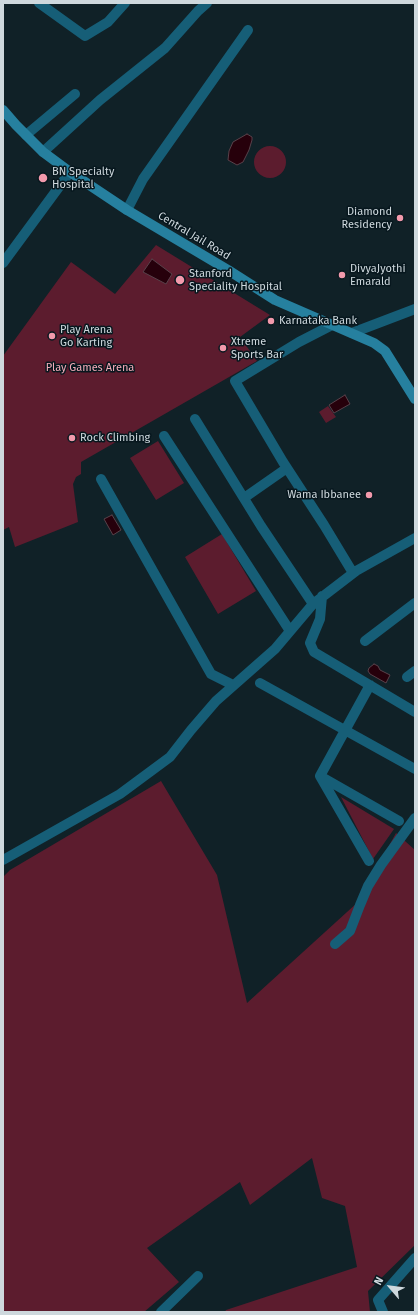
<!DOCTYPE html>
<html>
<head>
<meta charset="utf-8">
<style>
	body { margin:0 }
	#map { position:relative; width:418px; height:1315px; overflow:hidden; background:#102127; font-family:"Fira Sans",sans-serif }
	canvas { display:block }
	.frame { position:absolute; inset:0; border:4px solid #ced8dd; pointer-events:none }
	.north { position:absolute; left:370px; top:1267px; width:40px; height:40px; -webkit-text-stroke:3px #07171e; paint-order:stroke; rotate:298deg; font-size:11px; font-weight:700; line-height:16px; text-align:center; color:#ced8dd }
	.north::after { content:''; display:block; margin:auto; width:14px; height:18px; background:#ced8dd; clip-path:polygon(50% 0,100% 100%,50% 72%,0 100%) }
</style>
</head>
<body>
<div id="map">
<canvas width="418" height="1315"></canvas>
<div class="frame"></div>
<div class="north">N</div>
</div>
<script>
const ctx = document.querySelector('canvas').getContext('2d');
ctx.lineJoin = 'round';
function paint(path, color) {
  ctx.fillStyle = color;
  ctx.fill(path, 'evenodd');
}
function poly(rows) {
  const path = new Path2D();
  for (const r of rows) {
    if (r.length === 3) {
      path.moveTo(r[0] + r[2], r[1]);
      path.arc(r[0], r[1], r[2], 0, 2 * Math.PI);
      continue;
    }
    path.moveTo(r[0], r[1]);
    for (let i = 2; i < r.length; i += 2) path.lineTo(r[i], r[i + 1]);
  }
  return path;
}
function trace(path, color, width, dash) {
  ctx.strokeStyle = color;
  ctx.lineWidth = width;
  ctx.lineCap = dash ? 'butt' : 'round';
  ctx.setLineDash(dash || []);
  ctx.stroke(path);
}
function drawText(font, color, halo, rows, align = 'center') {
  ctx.font = font + ' "Fira Sans",sans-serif';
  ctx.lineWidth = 3;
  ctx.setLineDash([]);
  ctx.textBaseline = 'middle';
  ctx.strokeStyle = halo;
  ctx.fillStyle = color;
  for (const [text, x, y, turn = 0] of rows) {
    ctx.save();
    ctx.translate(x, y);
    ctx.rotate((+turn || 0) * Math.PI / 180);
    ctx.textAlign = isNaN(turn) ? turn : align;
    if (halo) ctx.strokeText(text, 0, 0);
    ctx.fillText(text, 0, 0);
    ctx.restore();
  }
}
paint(poly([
	[270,162,16],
	[156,245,270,315,240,337,257,361,81,462,81,474,76,477,73,484,78,522,15,547,9,527,3,530,3,356,71,262,115,294],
	[328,406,336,417,326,423,319,412],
	[158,441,184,483,156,500,130,458],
	[222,534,256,591,218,614,185,557],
	[161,781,217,875,247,1003,358,902,396,833,415,850,415,1245,368,1291,370,1312,225,1312,226,1310,357,1267,345,1206,322,1198,312,1158,250,1205,240,1182,147,1248,179,1282,144,1312,3,1312,3,877,10,870],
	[341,797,394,829,373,859]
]), '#5c1c2e');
const water = poly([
	[247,134,252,137,252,140,249,150,243,162,237,165,228,160,229,151,233,142,247,134],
	[152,259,172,274,166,284,143,272,152,259],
	[345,395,350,404,334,413,329,405,345,395],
	[112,515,121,530,113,535,104,519,112,515],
	[374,664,378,666,380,670,390,675,386,683,370,674,368,671,369,668,374,664]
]);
paint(water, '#26000b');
trace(water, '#58414a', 1);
trace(poly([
	[39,3,85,36,108,22,125,3],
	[26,135,75,94],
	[43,152,100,100,165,48,198,11,207,3],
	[127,210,143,179,248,30],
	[3,263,70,172],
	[332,325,299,342,235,381,283,462,324,525,353,573],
	[352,333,415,309],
	[195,419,261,526,313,604],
	[164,436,290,631],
	[101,479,211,674,233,685],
	[244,498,287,468],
	[322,596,320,619,310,643,314,652,415,712],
	[365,641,415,603],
	[407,677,415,671],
	[260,683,415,769],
	[320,776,399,821],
	[3,860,120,794,170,757,191,730,216,701,275,649,313,604,356,571,415,538],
	[369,861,320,776,370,685],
	[335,944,350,931,360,905,368,886,381,865,415,818],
	[161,1312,198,1276],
	[383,1312,378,1300,415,1258]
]), '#165e77', 10);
trace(poly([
	[3,110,16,125,43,152,70,172,127,210,228,270,275,300,374,343,385,351,415,399]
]), '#26809f', 10);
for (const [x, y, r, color] of [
	[43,178,5,"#f29aac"],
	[400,218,4,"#f29aac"],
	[342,275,4,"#f29aac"],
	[180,280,5,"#f29aac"],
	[271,321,4,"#f29aac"],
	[52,336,4,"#f29aac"],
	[223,348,4,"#f29aac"],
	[72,438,4,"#f29aac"],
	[369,495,4,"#f29aac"]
]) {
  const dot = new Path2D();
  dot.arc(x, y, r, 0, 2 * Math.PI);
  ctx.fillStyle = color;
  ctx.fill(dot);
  trace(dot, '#07171e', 1.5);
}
drawText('11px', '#ced8dd', '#07171e', [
	["BN Specialty",52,172],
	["Hospital",52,185],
	["Diamond",392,212,"right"],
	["Residency",392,225,"right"],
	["DivyaJyothi",350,269],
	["Emarald",350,282],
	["Stanford",189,274],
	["Speciality Hospital",189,287],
	["Karnataka Bank",279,321],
	["Play Arena",60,330],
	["Go Karting",60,343],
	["Xtreme",231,342],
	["Sports Bar",231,355],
	["Rock Climbing",80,438],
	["Wama Ibbanee",361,495,"right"]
], 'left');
drawText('11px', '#ced8dd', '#07171e', [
	["Central Jail Road",194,236,31]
]);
drawText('11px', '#f4acba', '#07171e', [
	["Play Games Arena",90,368]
]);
</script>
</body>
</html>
